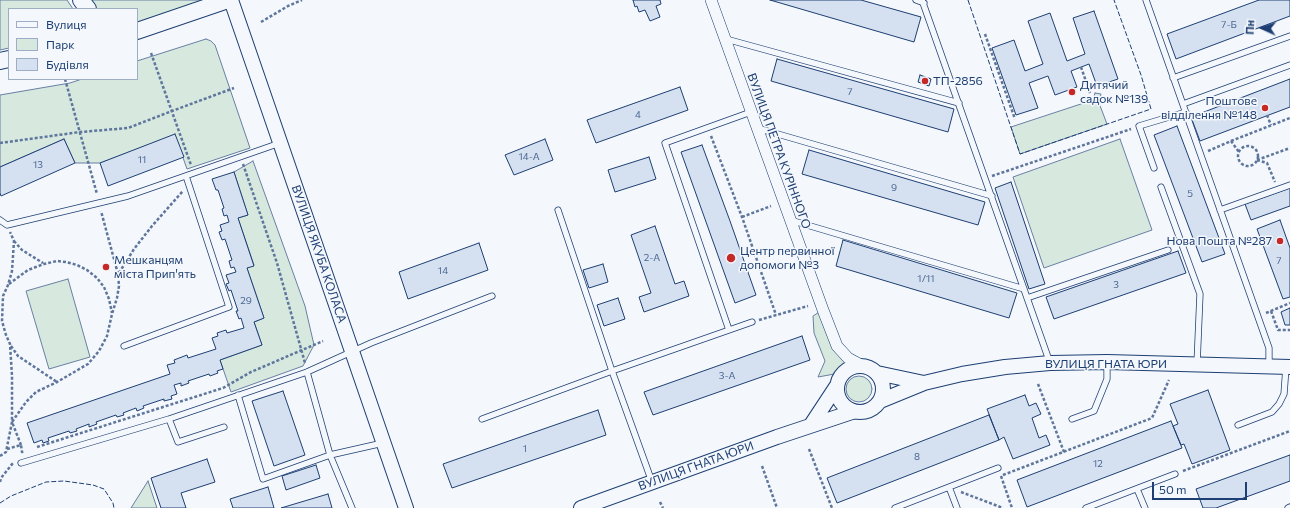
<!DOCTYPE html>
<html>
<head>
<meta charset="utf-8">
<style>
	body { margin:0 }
	#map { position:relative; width:1290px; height:508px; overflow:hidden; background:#f4f7fb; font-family:Commissioner,sans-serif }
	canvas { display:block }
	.legend { position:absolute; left:8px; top:8px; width:130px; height:72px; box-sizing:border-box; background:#f4f7fb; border:1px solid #9eadc5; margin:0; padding:5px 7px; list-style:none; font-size:12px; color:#1d3f73 }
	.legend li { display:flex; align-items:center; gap:8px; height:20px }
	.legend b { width:20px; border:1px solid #9eadc5 }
	.north { position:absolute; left:1242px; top:8px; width:40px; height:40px; -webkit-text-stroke:3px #f4f7fb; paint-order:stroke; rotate:273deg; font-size:11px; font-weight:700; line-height:16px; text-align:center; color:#1d3f73 }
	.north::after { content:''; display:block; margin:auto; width:14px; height:18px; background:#1d3f73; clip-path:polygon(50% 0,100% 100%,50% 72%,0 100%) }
	.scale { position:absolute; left:1152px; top:482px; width:95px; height:18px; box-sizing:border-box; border:2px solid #1d3f73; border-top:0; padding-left:5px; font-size:12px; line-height:14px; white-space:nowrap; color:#1d3f73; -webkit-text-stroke:3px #f4f7fb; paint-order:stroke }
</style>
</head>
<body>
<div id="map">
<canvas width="1290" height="508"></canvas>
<ul class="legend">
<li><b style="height:5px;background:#f4f7fb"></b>Вулиця</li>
<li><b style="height:11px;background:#d7e8df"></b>Парк</li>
<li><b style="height:11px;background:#d5e0f0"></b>Будівля</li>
</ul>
<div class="north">Пн</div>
<div class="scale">50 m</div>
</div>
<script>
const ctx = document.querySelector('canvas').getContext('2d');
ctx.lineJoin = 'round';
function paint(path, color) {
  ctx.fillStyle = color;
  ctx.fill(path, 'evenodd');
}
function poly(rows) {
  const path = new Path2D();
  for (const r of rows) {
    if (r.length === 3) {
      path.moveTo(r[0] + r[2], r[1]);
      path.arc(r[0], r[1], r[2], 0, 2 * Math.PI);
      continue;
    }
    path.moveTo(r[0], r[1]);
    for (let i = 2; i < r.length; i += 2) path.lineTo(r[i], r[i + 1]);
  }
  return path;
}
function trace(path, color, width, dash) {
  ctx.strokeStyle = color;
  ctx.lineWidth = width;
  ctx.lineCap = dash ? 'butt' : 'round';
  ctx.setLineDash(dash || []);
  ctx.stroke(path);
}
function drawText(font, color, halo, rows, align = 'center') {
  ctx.font = font + ' Commissioner,sans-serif';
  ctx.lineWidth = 3;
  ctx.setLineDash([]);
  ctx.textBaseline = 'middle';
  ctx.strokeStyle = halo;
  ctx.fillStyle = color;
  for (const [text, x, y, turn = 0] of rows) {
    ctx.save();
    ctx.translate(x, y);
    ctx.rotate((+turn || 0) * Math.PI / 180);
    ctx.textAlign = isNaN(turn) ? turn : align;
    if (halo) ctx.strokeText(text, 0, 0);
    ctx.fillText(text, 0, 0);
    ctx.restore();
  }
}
const green = poly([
	[0,0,67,0,73,9,9,9,9,48,0,50,0,0],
	[87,0,203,0,139,25,137,25,137,9,96,9,87,0],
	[206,39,211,41,215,45,250,148,187,169,175,135,100,163,75,163,64,139,0,167,0,95,70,83,82,79,137,79,137,61,206,39],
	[1095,93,1101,94,1099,103,1107,124,1020,154,1011,127,1093,100,1095,93],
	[1120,139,1152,230,1044,268,1013,177,1120,139],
	[253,161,305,306,314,345,303,366,231,392,220,360,262,345,254,322,264,318,247,268,254,265,238,218,248,215,234,172,253,161],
	[68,279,90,357,49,369,26,291,68,279],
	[821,311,854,364,846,368,840,373,818,377,825,361,814,333,813,316,821,311],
	[859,389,13],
	[148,481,157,508,131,508,148,481]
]);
paint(green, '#d7e8df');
trace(green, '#687fa3', 1);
const building = poly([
	[633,0,660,0,661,4,656,6,660,17,650,21,645,10,639,12,637,6,635,7,633,0],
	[770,0,861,0,921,17,914,42,770,0],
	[1259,0,1290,0,1290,16,1176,59,1167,34,1259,0],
	[1094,11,1118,79,1097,86,1089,64,1071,71,1077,87,1055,95,1048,76,1029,83,1038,108,1016,115,992,48,1014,40,1025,71,1043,64,1028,21,1050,13,1067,61,1085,54,1073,18,1094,11],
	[777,59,954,109,948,132,771,81,777,59],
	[920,75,931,79,929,86,918,82,920,75],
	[1290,79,1290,107,1200,141,1191,117,1290,79],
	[680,87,688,110,596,143,587,120,680,87],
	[1177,126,1225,254,1202,262,1154,135,1177,126],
	[175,134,184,157,108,186,100,163,175,134],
	[64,139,75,163,1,196,0,193,0,167,64,139],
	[545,139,553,160,514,175,505,155,545,139],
	[702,145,730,221,756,295,735,303,681,152,702,145],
	[809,150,985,202,978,225,802,174,809,150],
	[649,157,656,179,615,192,608,170,649,157],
	[234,172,248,215,238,218,254,266,247,268,264,318,254,322,262,345,220,360,223,369,217,371,218,373,210,376,209,374,188,381,189,383,181,386,181,383,174,385,177,394,171,396,172,399,164,401,164,399,143,406,144,408,137,411,136,408,123,413,124,415,117,417,116,415,96,422,97,424,89,427,89,424,76,429,77,431,70,433,69,431,48,438,49,441,43,443,42,440,34,443,27,423,170,374,167,365,175,363,174,360,187,355,188,358,216,349,212,338,218,336,217,333,226,330,227,333,244,328,241,318,239,319,236,311,238,311,231,290,229,291,226,284,229,283,226,275,236,272,234,267,231,268,229,261,232,260,225,239,222,240,219,232,222,231,220,225,229,222,227,215,224,216,222,209,224,208,218,190,216,190,212,179,234,172],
	[1011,182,1045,284,1029,289,995,188,1011,182],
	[1290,188,1290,206,1251,220,1245,204,1290,188],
	[1280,220,1290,248,1290,297,1283,299,1257,229,1280,220],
	[655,226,675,284,684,281,689,296,644,312,639,297,651,293,631,235,655,226],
	[843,240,1017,293,1009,318,836,266,843,240],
	[479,243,488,270,408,299,399,272,479,243],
	[1178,251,1186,273,1054,319,1046,297,1178,251],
	[603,264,608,282,589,288,583,270,603,264],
	[618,298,625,319,604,326,597,305,618,298],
	[1290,308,1290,325,1285,325,1281,312,1290,308],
	[802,336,810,360,653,415,644,392,802,336],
	[1208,390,1230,450,1192,464,1184,444,1181,445,1173,426,1178,424,1170,404,1208,390],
	[283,391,305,455,274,466,252,401,283,391],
	[1025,395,1029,406,1036,403,1041,414,1032,418,1039,438,1046,435,1050,445,1013,459,1004,437,999,440,987,409,1025,395],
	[598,410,606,435,452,488,443,464,598,410],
	[989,415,999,440,837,503,827,478,989,415],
	[1171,421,1182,448,1027,507,1017,480,1171,421],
	[1290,455,1290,481,1216,508,1203,508,1196,489,1290,455],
	[207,459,215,482,181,493,186,508,161,508,151,478,207,459],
	[316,465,320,478,286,490,282,476,316,465],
	[268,487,274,508,233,508,230,499,268,487],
	[328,494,332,508,281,508,328,494]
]);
paint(building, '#d5e0f0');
trace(building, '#1d3f73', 1);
const service = poly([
	[916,0,924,3],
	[922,0,1050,363],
	[1146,0,1269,348,1269,365],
	[726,39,959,103],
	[1173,78,1290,36],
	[1183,104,1290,65],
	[757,128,992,196],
	[1154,168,1139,126,1186,112],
	[1161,187,1200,294,1197,364],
	[558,210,612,371,752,322],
	[1220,210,1290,185],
	[0,220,7,225,128,196,280,143],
	[790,220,1024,289],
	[1027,298,1168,250],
	[729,330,665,143,751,112],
	[124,346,229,307,186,176],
	[307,372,330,455,352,508],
	[238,395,263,479,330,455,383,443],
	[169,419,178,442,224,427],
	[482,419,612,371,652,482],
	[1072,419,1094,411,1107,379,1107,362],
	[1238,425,1272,412,1279,404,1284,394,1286,367],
	[21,463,169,419,307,372,371,343,492,296],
	[949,487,957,508],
	[1137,489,1145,508],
	[895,508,998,468],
	[1086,508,1175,474],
	[1288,508,1290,507]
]);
const minor = poly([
	[711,0,823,310,837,346,848,358,863,366]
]);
const tertiary = poly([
	[231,0,406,508],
	[860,389,23],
	[877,373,924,383],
	[880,401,924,383,962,374,1005,367,1050,363,1107,362,1290,367],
	[811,425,836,387],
	[581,508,777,437,852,412]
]);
const secondary = poly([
	[81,0,88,9],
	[137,31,228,0],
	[0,61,9,59]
]);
trace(service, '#1d3f73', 7);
trace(minor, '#1d3f73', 12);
trace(tertiary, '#1d3f73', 16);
trace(secondary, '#1d3f73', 18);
trace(poly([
	[261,22,288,6,302,0],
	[985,34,1015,119],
	[151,53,191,165],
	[1081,67,1090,93],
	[65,79,97,194],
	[1267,115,1271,125],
	[711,136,742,217,776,315],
	[1231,141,1290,118],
	[0,143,80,132,128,128,172,111,234,88],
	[1248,156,10],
	[1208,151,1231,141,1239,152],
	[1257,160,1267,163,1275,182],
	[1257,160,1290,148],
	[243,164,277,263,305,363],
	[992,176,1131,129],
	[742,217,771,206],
	[14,241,22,250,43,263],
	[119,273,134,249,152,226,183,191],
	[9,284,28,270,44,264,57,261,66,262,77,265,87,270,97,278,104,287,109,299,112,313],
	[1271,311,1278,330,1290,330],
	[1266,313,1290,303],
	[759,320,808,306],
	[11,346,18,356,57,382],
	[1038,384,1064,452],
	[21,445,12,422,26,402,36,392,57,382,88,364,99,351,107,336,112,314,117,298,119,286,118,274,101,211],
	[37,447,223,388,251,372,323,341],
	[7,449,21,445,22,452,25,451],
	[809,449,832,508],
	[0,456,6,452,12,422,12,376,10,344,6,335,2,321,3,296,8,285,12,271,14,241,10,232],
	[762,466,777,508],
	[1183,471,1290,431],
	[1003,475,1152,418,1169,380],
	[1001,476,1012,508],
	[0,482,1,478,13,463],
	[961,492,1003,508],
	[660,502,663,508]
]), '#5e769c', 2.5, [3, 2]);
trace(service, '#f4f7fb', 5.5);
trace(minor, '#f4f7fb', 11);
trace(tertiary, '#f4f7fb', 14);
trace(secondary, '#f4f7fb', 16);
trace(poly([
	[968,0,1020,154,1151,109,1141,75,1114,0],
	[0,503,11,496,46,482,64,481,93,485,104,489,113,503,114,508]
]), '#1d3f73', 1, [5, 2]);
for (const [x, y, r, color] of [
	[925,81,4,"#c62828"],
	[1072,92,4,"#c62828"],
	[1265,108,4,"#c62828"],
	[1280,241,4,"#c62828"],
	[731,258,5,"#c62828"],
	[106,267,4,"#c62828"]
]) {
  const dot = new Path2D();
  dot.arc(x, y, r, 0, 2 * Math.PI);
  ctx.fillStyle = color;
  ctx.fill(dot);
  trace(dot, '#f4f7fb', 1.5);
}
drawText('10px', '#4b6792', null, [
	["7-Б",1229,25],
	["7",850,92],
	["4",638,115],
	["14-А",529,157],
	["11",142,160],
	["13",38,165],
	["9",894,188],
	["5",1190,194],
	["2-А",652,258],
	["7",1279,261],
	["14",443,271],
	["1/11",926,279],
	["3",1116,285],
	["29",246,301],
	["3-А",727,376],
	["1",525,449],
	["8",917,457],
	["12",1098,464]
]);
drawText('12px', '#1d3f73', '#f4f7fb', [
	["ТП-2856",933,81],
	["Дитячий",1080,85],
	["садок №139",1080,99],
	["Поштове",1257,101,"right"],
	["відділення №148",1257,115,"right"],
	["Нова Пошта №287",1272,241,"right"],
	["Центр первинної",740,251],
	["допомоги №3",740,265],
	["Мешканцям",114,260],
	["міста Прип'ять",114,274]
], 'left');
drawText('12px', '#1d3f73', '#f4f7fb', [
	["ВУЛИЦЯ ПЕТРА КУРІННОГО",779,151,70],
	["ВУЛИЦЯ ЯКУБА КОЛАСА",319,254,71],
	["ВУЛИЦЯ ГНАТА ЮРИ",1106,364],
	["ВУЛИЦЯ ГНАТА ЮРИ",696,466,-20]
]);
</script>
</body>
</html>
